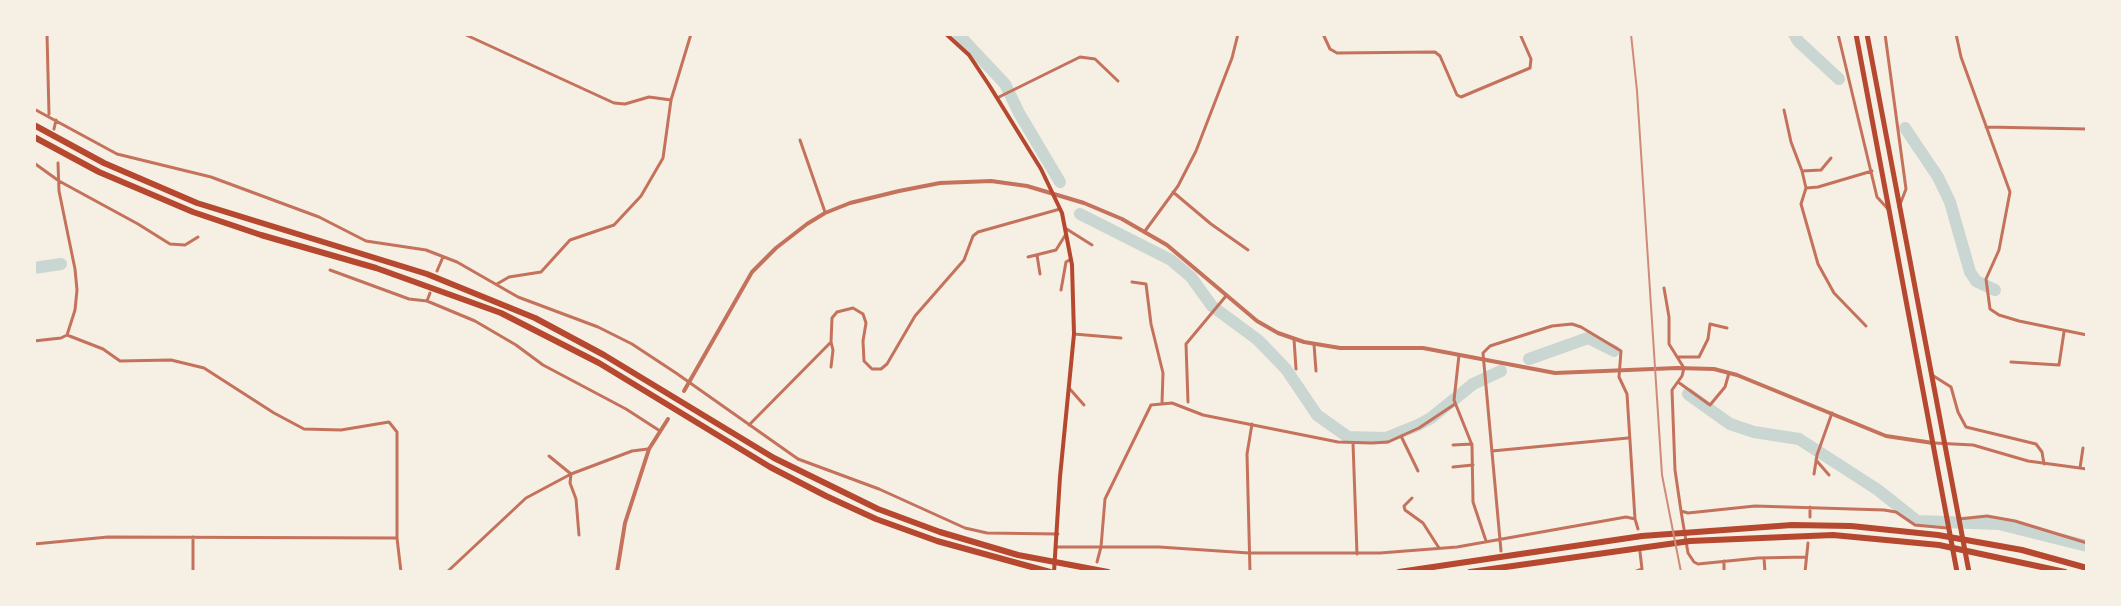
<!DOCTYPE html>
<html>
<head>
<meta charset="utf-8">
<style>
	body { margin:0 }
	#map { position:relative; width:2121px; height:606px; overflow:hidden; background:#f6efe4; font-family:"Fira Sans",sans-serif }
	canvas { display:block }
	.frame { position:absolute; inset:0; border:36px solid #f6efe4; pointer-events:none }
</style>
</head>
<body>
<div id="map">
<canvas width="2121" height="606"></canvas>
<div class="frame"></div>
</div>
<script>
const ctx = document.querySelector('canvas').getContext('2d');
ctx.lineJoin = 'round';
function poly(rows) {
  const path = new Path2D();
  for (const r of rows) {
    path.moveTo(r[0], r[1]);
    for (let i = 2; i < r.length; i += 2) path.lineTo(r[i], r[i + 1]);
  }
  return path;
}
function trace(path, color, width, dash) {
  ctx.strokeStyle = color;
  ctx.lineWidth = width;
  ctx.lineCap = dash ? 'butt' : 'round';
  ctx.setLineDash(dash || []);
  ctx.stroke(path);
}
trace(poly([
	[958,34,1005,84,1019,113,1060,182],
	[1794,34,1798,41,1839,79],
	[1905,128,1938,177,1950,202,1970,272,1976,281,1995,290],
	[1080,214,1171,260,1191,277,1212,306,1258,340,1286,369,1317,415,1348,437,1386,438,1418,425,1431,418,1473,384,1501,371],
	[34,268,61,264],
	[1529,359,1588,338,1614,351],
	[1688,394,1730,424,1754,432,1799,439,1878,490,1917,521,1999,524,2087,546]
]), '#c9d6d2', 12);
trace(poly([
	[47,34,49,114],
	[464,34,614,103,625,104,649,97,671,100],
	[1323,34,1330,49,1337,53,1435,52,1440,56,1457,95,1461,97,1530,68,1531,59,1520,34],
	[1838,34,1877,197,1888,209],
	[1885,34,1906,189,1899,207],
	[1956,34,1961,57,2010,192,1999,250,1986,279,1990,309,1999,315,2019,321,2087,335],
	[997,98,1080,57,1095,59,1118,81],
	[34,109,117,154,211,177,319,217,366,241,426,250,457,262,518,297,598,327,632,344,676,373,798,459,879,489,965,528,987,533,1058,534],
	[1784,110,1791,142,1802,171,1806,188,1801,204,1818,264,1834,293,1866,326],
	[1986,127,2087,129],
	[54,129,56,120],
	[800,140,825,212],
	[34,163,59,181,138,224,170,244,185,245,198,237],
	[58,163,59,191,75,269,77,290,75,310,67,335],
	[1802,171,1821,170,1831,158],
	[1806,188,1818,187,1872,171],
	[1173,192,1211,224,1248,250],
	[1065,228,1092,245],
	[1145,231,1178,186,1196,151,1232,58,1238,34],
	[1037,255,1040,274],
	[1028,257,1056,250,1066,234],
	[330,270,409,299,427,301,475,321,516,345,543,365,626,409,660,431],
	[437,271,443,257],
	[1132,282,1146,284,1151,324,1163,373,1162,403],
	[497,284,509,277,541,272,570,240,614,225,641,196,663,158,671,100,691,34],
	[1664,288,1669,317,1669,344,1684,368,1682,376,1672,390,1675,470,1681,511],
	[1061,290,1066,262,1071,259],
	[427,301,430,293],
	[1074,334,1121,338],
	[1294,339,1296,369],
	[34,341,61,338,67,335,103,349,120,361,171,360,204,368,274,413,304,429,341,430,389,422,397,432,397,538],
	[1314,344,1316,371],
	[1459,355,1454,400,1472,445,1473,502,1486,541],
	[1677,357,1699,357,1708,339,1710,324,1727,328],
	[2011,362,2059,365,2064,332],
	[831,367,833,350,831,342],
	[1932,375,1951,387,1958,412,1966,427,2036,444,2042,452,2044,464],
	[1678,382,1710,405,1725,387,1729,373],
	[1069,388,1084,405],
	[1188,402,1186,344,1226,296],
	[749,425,831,342,832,318,837,312,853,308,863,314,866,323,863,341,864,361,872,369,881,369,887,364,915,316,964,260,973,236,978,232,1060,209],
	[1401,436,1418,471],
	[1353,443,1357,554],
	[1934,443,1973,445,2028,461,2087,469],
	[1453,445,1472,444],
	[1492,451,1628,438],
	[549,456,571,474,570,483,576,499,579,535],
	[1816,460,1829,475],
	[1453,467,1473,465],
	[2080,468,2083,448],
	[1814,474,1817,455,1832,413],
	[1412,498,1404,506,1405,510,1423,523,1439,548],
	[1810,517,1810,507],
	[1959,519,1987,516,2015,521,2087,543],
	[193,537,193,572],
	[34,544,108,537,397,538,401,572],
	[1057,547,1159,547,1249,553,1380,553,1457,547,1626,517,1635,519,1638,529],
	[1501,551,1483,353,1490,346,1552,326,1572,324,1581,327,1621,351,1619,377,1627,394,1635,519],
	[1806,557,1758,558,1698,564,1694,562,1688,553,1681,511,1688,513,1755,506,1884,510,1896,512,1915,525,1947,528],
	[1764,558,1765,572],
	[1724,561,1724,572],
	[1097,562,1101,547,1105,499,1151,405,1172,403,1203,415,1338,442,1372,443,1388,442,1419,428,1455,404],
	[447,572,526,498,571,474,632,451,648,449],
	[1250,572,1247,454,1252,424],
	[1634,572,1642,569,1640,552],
	[1805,572,1808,543]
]), '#c5725c', 3);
trace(poly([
	[684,391,752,272,776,248,807,224,825,213,850,203,899,191,940,183,991,181,1027,186,1084,203,1122,219,1167,245,1257,321,1278,333,1304,342,1340,348,1423,348,1555,373,1677,368,1714,369,1737,375,1886,436,1933,443],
	[617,572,625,523,649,449,668,419]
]), '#c5725c', 4);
trace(poly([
	[946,34,969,55,989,85,1041,169,1062,213,1072,265,1074,334,1060,477,1054,572]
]), '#b5482f', 4);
trace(poly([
	[1856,34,1957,572],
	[1867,34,1969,572]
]), '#b5482f', 5);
trace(poly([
	[34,125,104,163,197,203,427,274,535,318,604,355,774,458,878,509,940,532,1018,555,1108,572],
	[34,137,99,172,193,212,261,235,376,268,501,313,599,363,770,467,826,496,876,519,937,541,1050,572],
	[1399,572,1642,536,1792,525,1851,526,1938,535,2022,550,2087,568],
	[1470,572,1690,541,1833,535,1939,545,2065,572]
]), '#b5482f', 6);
trace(poly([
	[1631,34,1637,91,1662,475,1681,572]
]), '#cf8b77', 2);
</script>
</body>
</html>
